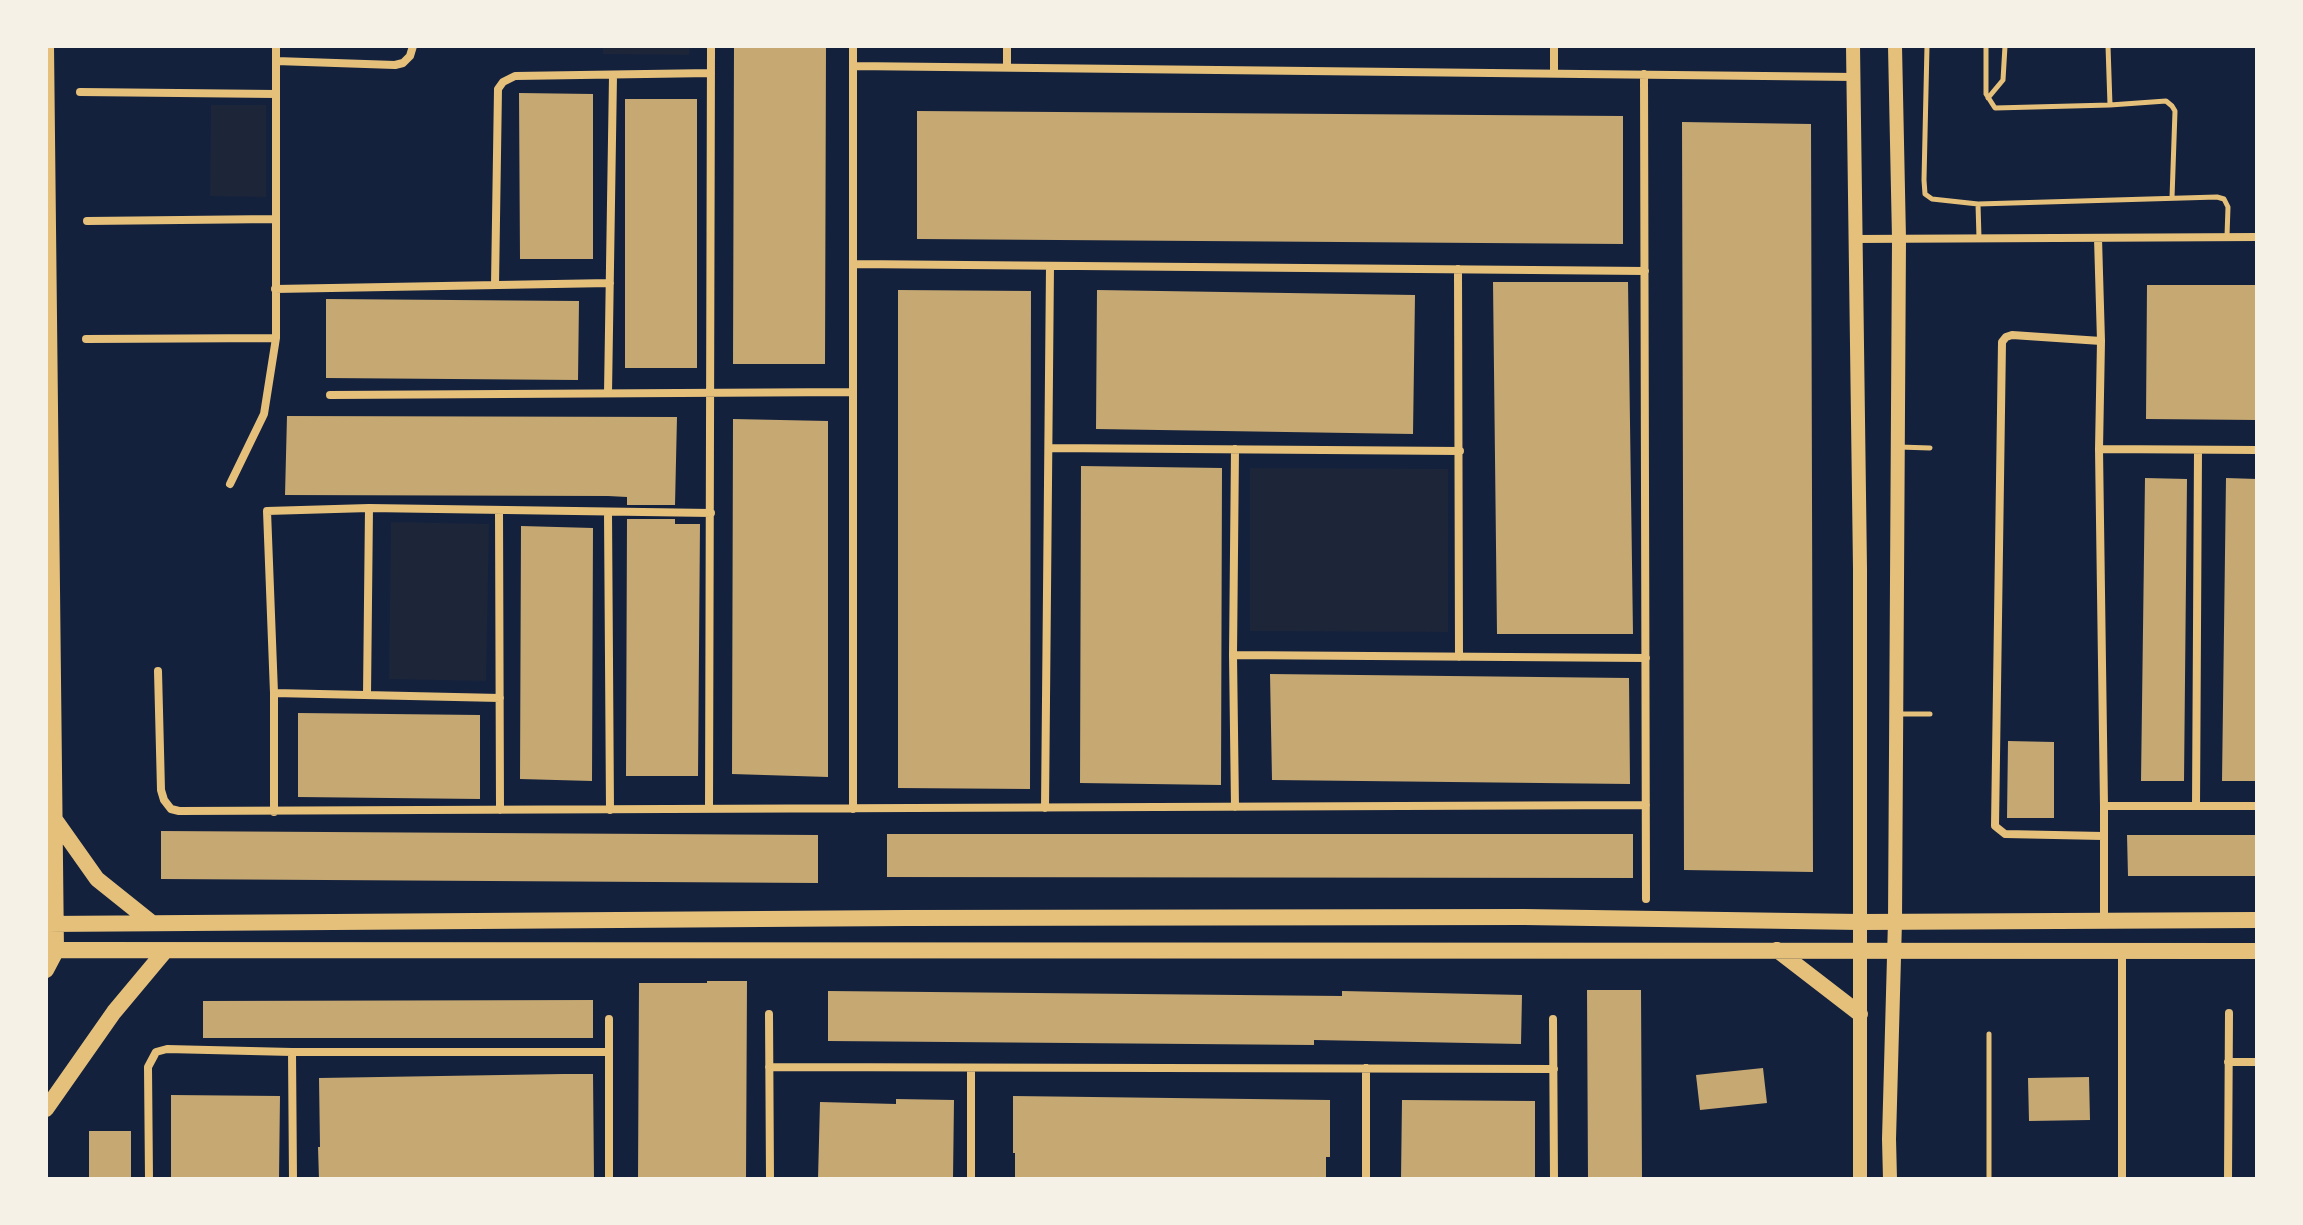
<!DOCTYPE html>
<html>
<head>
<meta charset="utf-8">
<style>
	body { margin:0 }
	#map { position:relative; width:2303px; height:1225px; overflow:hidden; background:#14213d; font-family:Rubik,sans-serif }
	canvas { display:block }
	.frame { position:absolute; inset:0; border:48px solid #f6f1e7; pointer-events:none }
</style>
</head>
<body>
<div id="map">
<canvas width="2303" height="1225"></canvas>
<div class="frame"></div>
</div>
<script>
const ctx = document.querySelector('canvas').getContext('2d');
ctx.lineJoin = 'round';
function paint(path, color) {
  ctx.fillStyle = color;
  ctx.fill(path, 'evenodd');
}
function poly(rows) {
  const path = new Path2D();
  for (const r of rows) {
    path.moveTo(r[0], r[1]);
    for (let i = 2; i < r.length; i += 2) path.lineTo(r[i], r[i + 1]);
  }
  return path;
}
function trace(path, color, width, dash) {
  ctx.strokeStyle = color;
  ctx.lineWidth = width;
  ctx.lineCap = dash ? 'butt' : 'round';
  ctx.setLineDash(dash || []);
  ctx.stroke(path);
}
paint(poly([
	[603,46,690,46,689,55,603,54],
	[211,105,266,105,266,197,210,196],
	[1250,468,1448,469,1448,632,1250,631],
	[391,522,489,524,486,681,389,679]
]), '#1d2539');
paint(poly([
	[734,46,826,46,825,364,733,364],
	[519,93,593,94,593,259,520,259],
	[625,99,697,99,697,368,625,368],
	[917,111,1623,116,1623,244,917,239],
	[1682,122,1811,124,1813,872,1684,870],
	[1493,282,1628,282,1633,634,1497,634],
	[2147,285,2257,285,2257,420,2146,419],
	[898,290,1031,291,1030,789,898,788],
	[1097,290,1415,295,1413,434,1096,429],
	[326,299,579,301,578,380,326,378],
	[287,416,677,417,675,505,627,505,627,497,608,496,285,495],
	[733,419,828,421,828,777,732,774],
	[1081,466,1222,468,1221,785,1080,783],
	[2145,478,2187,479,2184,781,2141,781],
	[2226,478,2257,479,2257,781,2222,781],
	[627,519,675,519,675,524,700,524,698,776,626,776],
	[521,526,593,528,592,781,520,779],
	[1270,674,1629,678,1630,784,1272,780],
	[298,713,480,715,480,799,298,797],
	[2008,741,2054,742,2054,818,2007,818],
	[161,831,818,835,818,883,161,879],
	[887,834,1633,834,1633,878,887,877],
	[2127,835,2257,835,2257,876,2128,876],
	[707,981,747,981,746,1179,638,1179,639,983,707,983],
	[1587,990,1641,990,1642,1179,1588,1179],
	[828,991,1342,996,1342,991,1522,995,1521,1044,1314,1040,1314,1045,828,1041],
	[593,1000,593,1038,203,1038,203,1001],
	[1763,1068,1767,1103,1700,1110,1696,1075],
	[563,1074,593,1074,594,1179,319,1179,318,1147,320,1147,319,1078],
	[2089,1077,2090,1120,2029,1121,2028,1078],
	[171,1095,280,1096,279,1179,171,1179],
	[1013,1096,1330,1100,1330,1157,1326,1157,1326,1179,1015,1179,1015,1153,1013,1153],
	[896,1099,954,1100,953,1179,818,1179,820,1102,896,1104],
	[1402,1100,1535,1101,1535,1179,1401,1179],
	[89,1131,131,1131,131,1179,89,1179]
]), '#c6a872');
trace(poly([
	[1927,46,1924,180,1925,194,1932,199,1978,204,2217,197,2224,199,2228,207,2227,236],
	[1986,46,1986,94,1995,108,2110,105,2166,101,2172,106,2175,111,2172,198],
	[2108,46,2110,105],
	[1988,98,2003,80,2005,46],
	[1978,204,1979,238],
	[1899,447,1930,448],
	[1899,714,1930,714],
	[1989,1034,1989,1179]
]), '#e5c07b', 5);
trace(poly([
	[853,46,853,809],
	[276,61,395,65,403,63,410,56,413,46],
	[853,66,1855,77],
	[1007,67,1007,46],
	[1554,73,1554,46],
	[1644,74,1646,899],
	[80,92,276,94],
	[87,221,275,219],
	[2098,238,2101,341,2099,449,2104,806,2104,921],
	[1854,239,2257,237],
	[853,264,1645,271],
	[1458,269,1459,657],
	[495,285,498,89,503,82,515,76,711,73],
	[275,289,610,283],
	[86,339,276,338],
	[2101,341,2012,335,2006,337,2002,342,1995,826,2005,834,2103,836],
	[608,393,613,76],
	[330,395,853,392],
	[1049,448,1460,451],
	[1235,449,1233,655,1235,807],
	[2099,449,2257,450],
	[230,484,264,414,276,338,276,46],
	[499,510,500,810],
	[608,512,610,810],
	[1233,655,1646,658],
	[158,671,161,790,164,800,171,809,179,811,1646,805],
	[274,693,500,698],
	[367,695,369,508],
	[2104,806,2257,806],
	[2196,806,2198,450],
	[1045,808,1050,266],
	[709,809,711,46],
	[274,812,274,693,267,511,369,508,711,513],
	[2122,950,2122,1179],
	[769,1014,770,1179],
	[609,1019,609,1179],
	[1553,1019,1554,1179],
	[292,1052,293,1179],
	[2228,1062,2257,1062],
	[769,1067,1554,1069],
	[971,1068,971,1179],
	[1366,1068,1366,1179],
	[149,1179,148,1067,156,1052,167,1049,292,1052,609,1052],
	[2228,1179,2229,1013]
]), '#e5c07b', 8);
trace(poly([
	[1853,46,1860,569,1860,1179],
	[1890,1179,1889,1139,1895,921,1899,239,1895,46]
]), '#e5c07b', 14);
trace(poly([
	[56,821,97,879,152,923],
	[46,924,905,918,1524,917,1860,922,2257,920],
	[46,950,2257,951],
	[1777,950,1860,1014],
	[46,970,56,951,46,46],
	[46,1109,114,1012,165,951]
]), '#e5c07b', 16);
</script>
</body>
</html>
